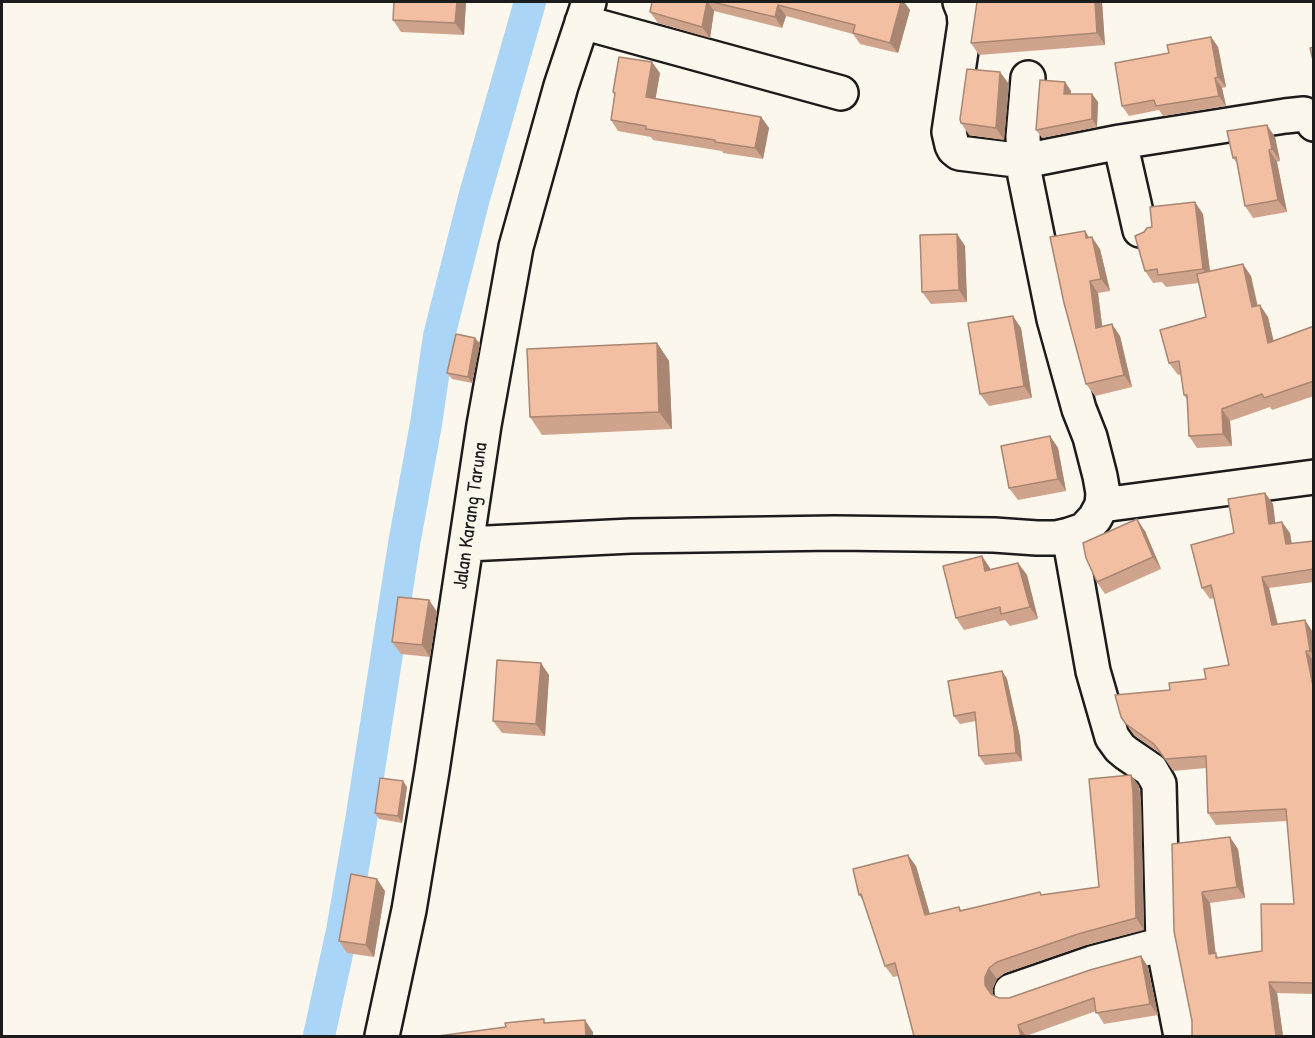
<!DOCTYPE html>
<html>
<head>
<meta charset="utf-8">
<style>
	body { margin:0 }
	#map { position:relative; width:1315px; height:1038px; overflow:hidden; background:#fbf7ec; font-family:"Patrick Hand",sans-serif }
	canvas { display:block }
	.frame { position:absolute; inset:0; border:3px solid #1c1c1c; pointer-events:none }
</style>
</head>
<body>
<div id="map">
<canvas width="1315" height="1038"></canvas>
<div class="frame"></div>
</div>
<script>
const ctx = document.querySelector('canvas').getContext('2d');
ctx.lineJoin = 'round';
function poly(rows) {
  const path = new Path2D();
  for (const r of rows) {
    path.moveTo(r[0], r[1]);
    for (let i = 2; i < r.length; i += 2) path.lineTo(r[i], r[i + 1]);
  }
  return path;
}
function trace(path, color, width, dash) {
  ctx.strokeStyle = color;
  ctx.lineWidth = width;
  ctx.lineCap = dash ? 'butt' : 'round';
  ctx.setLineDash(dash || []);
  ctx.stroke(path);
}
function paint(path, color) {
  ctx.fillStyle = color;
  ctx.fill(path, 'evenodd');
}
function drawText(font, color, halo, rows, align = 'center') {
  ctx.font = font + ' "Patrick Hand",sans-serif';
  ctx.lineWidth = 6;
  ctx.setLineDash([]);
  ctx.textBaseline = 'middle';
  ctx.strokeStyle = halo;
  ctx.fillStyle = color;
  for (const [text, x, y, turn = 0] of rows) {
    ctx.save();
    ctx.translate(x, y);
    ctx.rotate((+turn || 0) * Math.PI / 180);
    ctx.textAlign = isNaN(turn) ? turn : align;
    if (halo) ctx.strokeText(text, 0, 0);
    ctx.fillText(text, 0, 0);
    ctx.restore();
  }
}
trace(poly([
	[319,1036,342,931,361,821,404,544,426,424,439,336,474,198,530,2]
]), '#abd5f6', 32);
const street = poly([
	[960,2,964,12,965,24,949,132,952,145,954,149,959,153,1024,161,1120,142,1285,116,1304,114,1311,119,1314,124],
	[582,22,841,93],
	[1120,142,1140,230],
	[1102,505,1314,477],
	[1069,535,1093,671,1112,737,1120,748,1126,753,1151,770,1159,784,1163,944,1181,1036],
	[467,544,631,536,835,533,994,535,1037,538,1056,538,1069,535,1084,530,1095,518,1102,505,1103,493,1100,476,1090,437,1079,409,1054,319,1025,176,1023,137,1028,78],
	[1011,991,1092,963,1163,944],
	[382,1036,409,910,432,771,484,425,516,247,561,86,589,2]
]);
trace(street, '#1c1c1c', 38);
trace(street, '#fbf7ec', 33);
paint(poly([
	[466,2,464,35,401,32,393,20],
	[652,2,904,2,910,10,898,53,860,44,853,34,786,16,782,28,714,11,710,38,658,23,650,12],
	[1102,2,1105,45,979,55,971,43],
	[1211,37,1218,47,1226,87,1222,88,1226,106,1163,116,1159,110,1129,116,1122,106,1169,53],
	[660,73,655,99,761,117,769,128,763,159,723,153,722,151,653,140,651,137,618,131,611,120,615,95,613,92],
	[1065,82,1071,91,1071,94,1092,94,1098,102,1097,127,1042,138,1036,130],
	[1009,84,1004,140,969,135,961,123],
	[1275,137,1280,161,1277,162,1287,212,1253,218,1245,206,1237,163,1233,158],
	[1203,214,1210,271,1251,276,1258,306,1268,317,1273,341,1314,326,1314,396,1272,410,1270,407,1230,421,1232,446,1197,448,1189,436,1187,400,1184,395,1181,374,1178,375,1169,363,1206,317,1199,283,1166,287,1162,282,1153,283,1145,271],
	[957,234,965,246,967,302,931,304,922,292],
	[1089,238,1100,249,1110,291,1098,293,1102,326,1120,336,1132,387,1095,396,1086,384],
	[1021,328,1032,398,989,406,980,394],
	[475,338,480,344,472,383,452,379,447,373],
	[657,343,669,361,672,429,542,435,530,417],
	[1050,436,1058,448,1066,491,1018,500,1009,488],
	[1265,493,1273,504,1275,523,1290,533,1291,544,1314,541,1314,582,1269,588,1278,624,1305,620,1312,631,1314,637,1314,994,1277,993,1283,1036,1192,1036,1192,1021,1172,844,1238,849,1245,898,1210,903,1215,953,1219,958,1262,951,1294,904,1287,821,1216,825,1208,813,1206,768,1173,771,1162,755,1134,735,1121,717,1170,690,1206,679,1229,665,1214,598,1210,599,1202,588,1234,533],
	[1145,531,1161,569,1105,594,1097,582],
	[1018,563,1027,575,1038,619,1010,626,1005,620,964,630,956,618,990,568,990,569],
	[429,600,437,612,430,657,401,654,392,642],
	[1002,671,1007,679,1020,737,1022,761,985,765,979,756,976,721,960,724,954,716],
	[549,675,545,736,502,733,493,721],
	[1131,775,1139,786,1141,803,1144,930,1086,945,1005,973,997,979,993,988,993,995,999,998,1009,998,1141,956,1148,967,1158,1015,1104,1024,1096,1011,1026,1036,898,976,893,977,885,966,863,900,859,895,916,866,930,914,959,907,961,910,1042,895,1099,887],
	[407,787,402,823,379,819,375,813],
	[385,891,374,957,347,953,339,941]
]), '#d0a48c');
paint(poly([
	[457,2,466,2,464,35,455,23],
	[707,2,708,2,714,11,710,38,702,27],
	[901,2,904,2,910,10,898,53,890,43],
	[1095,2,1102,2,1105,45,1097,33],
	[778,5,786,16,782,28,775,17],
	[1211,37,1218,47,1226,87,1218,77],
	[652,62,660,73,654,108,646,97],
	[1000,72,1009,84,1004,140,996,128],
	[1215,78,1222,88,1226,106,1219,96],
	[1065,82,1071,91,1070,102,1064,94],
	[1092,94,1098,102,1097,127,1092,119],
	[761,117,769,128,763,159,755,148],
	[1267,125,1275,137,1280,161,1272,149],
	[1269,150,1277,162,1287,212,1278,200],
	[1195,202,1203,214,1211,281,1203,269],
	[1085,231,1093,243,1092,237,1100,249,1110,291,1101,279,1086,238],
	[957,234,965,246,967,302,959,290],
	[1243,264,1251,276,1260,319,1252,307],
	[1090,281,1098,293,1104,340,1096,328],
	[1260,305,1268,317,1277,355,1268,343],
	[1013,316,1021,328,1032,398,1024,386],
	[1112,324,1120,336,1132,387,1124,375],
	[475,338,480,344,472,383,468,377],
	[657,343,669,361,672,429,659,412],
	[1222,409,1230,421,1232,446,1223,434],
	[1050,436,1058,448,1066,491,1058,479],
	[1265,493,1273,504,1277,536,1269,524],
	[1137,519,1145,531,1161,569,1153,557],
	[1282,522,1290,533,1294,556,1286,544],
	[982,556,990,568,993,583,985,571],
	[1018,563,1027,575,1038,619,1030,607],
	[1262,577,1269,588,1280,636,1272,625],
	[429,600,437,612,430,657,422,645],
	[1305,620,1312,631,1314,637,1314,656,1310,651],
	[1306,651,1314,662,1314,691],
	[541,663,549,675,545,736,536,724],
	[1002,671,1007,679,1020,737,1022,761,1016,753],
	[1131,775,1139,786,1141,803,1144,930,1136,918],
	[403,781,407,787,402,823,398,816],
	[1230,837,1238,849,1245,898,1237,887],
	[908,855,916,866,933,926,925,915],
	[377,879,385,891,374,957,366,945],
	[1202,892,1210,903,1217,965,1209,954],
	[1141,956,1148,967,1158,1015,1150,1004],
	[989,968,997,979,993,988,993,997,985,985,985,977],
	[1269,982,1277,993,1283,1036,1276,1036],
	[585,1020,593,1032,593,1036,586,1036],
	[1018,1025,1026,1036,1021,1036]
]), '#a98672');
const building = poly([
	[394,2,457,2,455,23,393,20,394,2],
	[652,2,707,2,702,27,650,12,652,2],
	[712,2,901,2,890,43,853,33,855,25,778,5,775,17,712,2],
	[977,2,1095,2,1097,33,971,43,977,2],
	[1211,37,1218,77,1215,78,1219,96,1156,106,1154,100,1122,106,1115,63,1169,53,1167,45,1211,37],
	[1314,47,1314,64,1310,48,1314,47],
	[619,57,652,62,646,97,761,117,755,148,715,142,715,140,646,129,646,126,611,120,615,93,613,92,619,57],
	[967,69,1000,72,996,128,961,123,960,119,967,69],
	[1040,80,1065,82,1064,94,1092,94,1092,119,1036,130,1040,80],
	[1267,125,1272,149,1269,150,1278,200,1245,206,1236,157,1233,158,1227,131,1267,125],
	[1195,202,1203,269,1158,275,1157,269,1145,271,1135,236,1144,232,1147,228,1152,227,1150,207,1195,202],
	[1085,231,1086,238,1092,237,1101,279,1090,281,1096,328,1112,324,1124,375,1086,384,1064,303,1050,237,1085,231],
	[957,234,959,290,922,292,920,235,957,234],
	[1243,264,1252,307,1260,305,1268,343,1314,326,1314,381,1264,398,1262,394,1222,409,1223,434,1189,436,1187,395,1184,395,1179,361,1169,363,1160,330,1206,317,1197,274,1243,264],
	[1013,316,1024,386,980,394,968,323,1013,316],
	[456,334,475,338,468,377,447,373,456,334],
	[657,343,659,412,530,417,527,349,657,343],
	[1050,436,1058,479,1009,488,1001,446,1050,436],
	[1265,493,1269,524,1282,522,1286,544,1314,541,1314,569,1262,577,1272,625,1305,620,1310,651,1306,651,1314,691,1314,983,1269,982,1276,1036,1192,1036,1192,1021,1174,931,1172,844,1230,837,1237,887,1202,892,1209,954,1216,953,1216,958,1262,951,1261,904,1294,904,1286,809,1208,813,1206,756,1165,759,1154,744,1126,724,1121,717,1115,695,1170,690,1169,683,1206,679,1204,669,1229,665,1211,585,1202,588,1191,545,1234,533,1228,499,1265,493],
	[1137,519,1153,557,1097,582,1086,558,1083,543,1137,519],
	[982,556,985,571,1018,563,1030,607,1001,614,1000,607,956,618,943,566,982,556],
	[398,597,429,600,422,645,392,642,398,597],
	[497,660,541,663,536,724,493,721,497,660],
	[1002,671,1014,729,1016,753,979,756,975,712,954,716,948,681,1002,671],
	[1131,775,1133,792,1136,918,1078,934,997,962,989,968,985,977,985,985,991,994,999,998,1009,998,1090,970,1141,956,1150,1004,1096,1013,1094,998,1018,1025,1021,1036,914,1036,895,963,885,966,861,894,859,895,853,869,908,855,925,915,959,907,960,911,1040,892,1041,895,1099,887,1089,779,1131,775],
	[380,778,403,781,398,816,375,813,380,778],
	[351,874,377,879,366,945,339,941,351,874],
	[544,1019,544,1023,585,1020,586,1036,438,1036,506,1027,505,1023,544,1019]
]);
paint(building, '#f2bfa3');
trace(building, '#a98672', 1.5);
drawText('20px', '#1c1c1c', '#fbf7ec', [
	["Jalan Karang Taruna",471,516,-82]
]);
</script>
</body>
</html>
